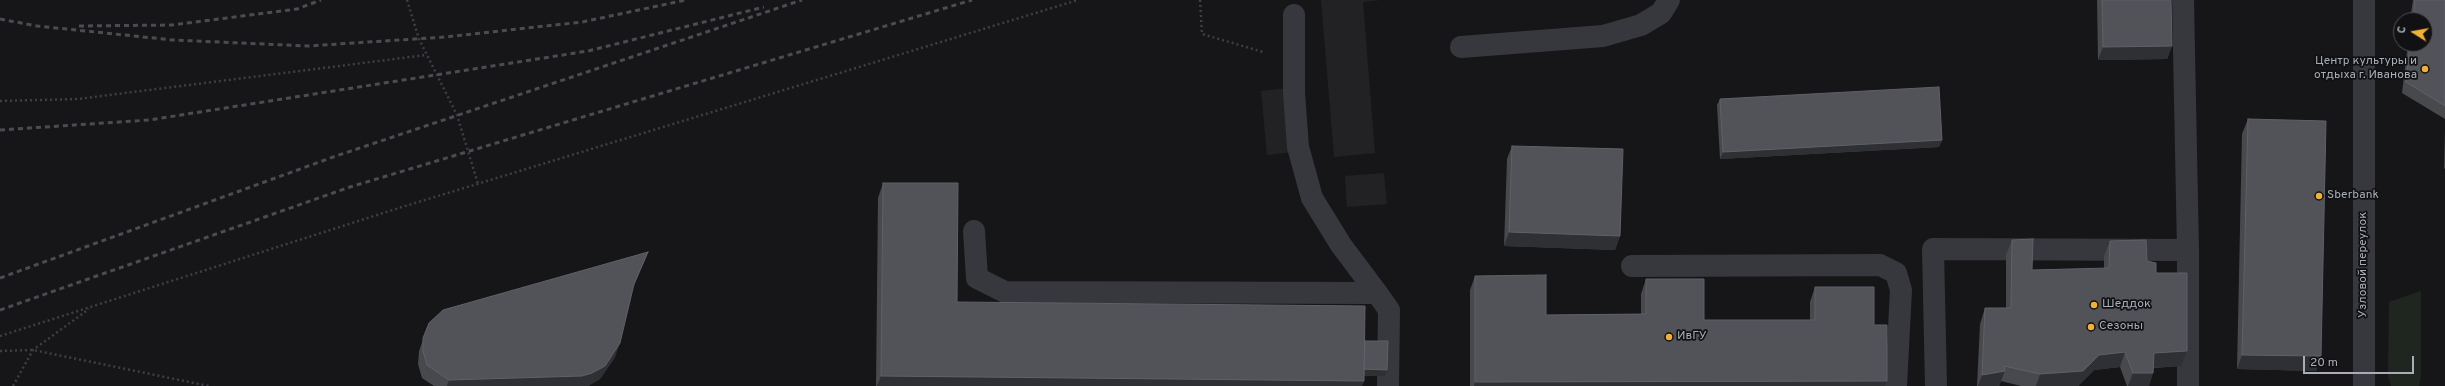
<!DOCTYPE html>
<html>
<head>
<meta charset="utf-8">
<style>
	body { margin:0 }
	#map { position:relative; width:2445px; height:386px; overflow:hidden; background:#161618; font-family:Overpass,sans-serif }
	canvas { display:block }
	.north { position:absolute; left:2393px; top:12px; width:40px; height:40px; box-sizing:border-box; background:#111113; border:1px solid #4d4f55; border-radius:50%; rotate:281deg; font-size:11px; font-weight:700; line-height:16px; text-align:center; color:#a8adb8 }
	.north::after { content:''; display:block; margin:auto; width:14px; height:18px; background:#f2b134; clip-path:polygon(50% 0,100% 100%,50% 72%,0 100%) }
	.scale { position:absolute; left:2303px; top:356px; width:111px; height:18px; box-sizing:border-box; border:2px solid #a8adb8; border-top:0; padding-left:5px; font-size:12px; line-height:14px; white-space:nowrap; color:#a8adb8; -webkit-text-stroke:3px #111113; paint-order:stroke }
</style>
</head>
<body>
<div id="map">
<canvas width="2445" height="386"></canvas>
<div class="north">С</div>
<div class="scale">20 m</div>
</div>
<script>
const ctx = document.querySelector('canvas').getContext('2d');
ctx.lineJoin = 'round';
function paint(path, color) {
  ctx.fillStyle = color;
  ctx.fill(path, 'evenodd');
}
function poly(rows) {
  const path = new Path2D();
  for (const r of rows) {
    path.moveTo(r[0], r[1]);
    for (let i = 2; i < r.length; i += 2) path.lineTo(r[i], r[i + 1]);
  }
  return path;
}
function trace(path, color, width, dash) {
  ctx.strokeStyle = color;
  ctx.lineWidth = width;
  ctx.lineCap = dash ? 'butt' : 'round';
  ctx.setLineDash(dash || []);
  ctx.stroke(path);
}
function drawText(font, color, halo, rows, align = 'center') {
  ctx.font = font + ' Overpass,sans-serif';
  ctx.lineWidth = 3.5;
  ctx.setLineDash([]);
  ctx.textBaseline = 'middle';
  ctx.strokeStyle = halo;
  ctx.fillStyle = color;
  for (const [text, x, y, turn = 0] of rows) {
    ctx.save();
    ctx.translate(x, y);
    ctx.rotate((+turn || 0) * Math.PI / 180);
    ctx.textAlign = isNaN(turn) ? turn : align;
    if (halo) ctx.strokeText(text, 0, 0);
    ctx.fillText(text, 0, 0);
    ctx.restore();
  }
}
paint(poly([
	[1321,0,1381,0,1363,2,1375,153,1334,157],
	[1296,87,1303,151,1267,155,1261,91],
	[1384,173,1387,204,1347,207,1345,176]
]), '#222225');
paint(poly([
	[2421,291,2421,378,2419,386,2391,386,2388,376,2389,302]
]), '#1e261f');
trace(poly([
	[407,0,419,39,457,115,478,184],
	[1200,0,1202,34,1263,52],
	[0,101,78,99,426,55],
	[0,336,402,207,1078,0],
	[0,351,33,350,209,386],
	[13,386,33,350,89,309]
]), '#3d3f44', 2.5, [2, 3]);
trace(poly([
	[2183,0,2188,250,2188,386],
	[2364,0,2364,386],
	[1294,15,1294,93,1298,147,1312,198,1341,245,1377,293],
	[1461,47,1603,36,1641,25,1661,13,1669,0],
	[974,231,977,278,1005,292,1377,293,1389,310,1388,386],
	[1632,266,1880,265,1896,273,1901,290,1896,386],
	[1936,386,1933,249,2188,250]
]), '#37383d', 22);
trace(poly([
	[0,19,37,26,173,40,308,46,445,37,582,22,686,0],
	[79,26,172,25,297,9,321,0],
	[0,130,149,120,588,51,764,7],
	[0,278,336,156,802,0],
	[0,310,350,187,972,0]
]), '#4a4c52', 3, [5, 4]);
paint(poly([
	[2097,0,2171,0,2172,46,2167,59,2098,60],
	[2413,0,2445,0,2445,119,2402,93,2408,44,2425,44,2425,20,2410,20],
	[1720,99,1942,140,1939,147,1720,159,1717,105],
	[2248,119,2321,356,2316,371,2237,369,2242,134],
	[2445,130,2445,169,2444,168],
	[1512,146,1620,236,1615,250,1504,246,1507,159],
	[883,183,957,302,1365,341,1385,376,1364,376,1364,381,1362,386,876,386,878,198],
	[2012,240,2032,270,2104,269,2104,256,2110,241,2147,261,2156,273,2181,366,2154,368,2149,386,2127,386,2120,367,2094,370,2078,386,2021,386,2001,381,1999,386,1977,386,1980,324,1985,308,2006,308,2006,255],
	[648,252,633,288,615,357,600,379,588,386,434,386,422,378,418,364,419,351,429,323],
	[1475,276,1546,315,1641,314,1641,294,1646,279,1704,320,1810,320,1810,302,1815,287,1874,325,1887,381,1885,386,1470,386,1470,290]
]), '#47494d');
paint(poly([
	[2172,46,2167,59,2098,60,2103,47],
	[1942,140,1939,147,1720,159,1723,152],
	[1509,232,1620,236,1615,250,1504,246],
	[648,252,643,265,629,297,634,284],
	[620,343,615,357,600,379,588,386,447,386,449,380],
	[2187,351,2181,366,2149,368,2154,353],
	[2125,352,2120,367,2094,370,2078,386,2036,386,2040,374,2099,355],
	[2242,355,2321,356,2316,371,2237,369],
	[1361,369,1387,370,1385,376,1358,376],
	[2005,371,1999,386,1978,386,1982,375],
	[2133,373,2153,373,2149,386,2128,386],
	[881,376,1364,381,1362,386,877,386],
	[1887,381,1885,386,1474,386,1475,382]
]), '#2f3033');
const building = poly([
	[2102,0,2171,0,2172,46,2103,47,2102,0],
	[2415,0,2445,0,2445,106,2406,82,2410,44,2425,44,2425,20,2413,20,2415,0],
	[1939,87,1942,140,1723,152,1720,99,1939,87],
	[2248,119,2326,121,2321,356,2242,355,2248,119],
	[1512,146,1623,149,1620,236,1509,232,1512,146],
	[883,183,958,183,957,302,1365,306,1364,381,881,376,883,183],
	[2033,239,2032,270,2109,268,2110,241,2146,240,2147,261,2156,263,2156,273,2187,273,2187,351,2154,353,2153,373,2133,373,2125,352,2099,355,2083,371,2040,374,2004,366,2005,371,1982,375,1985,308,2011,308,2012,240,2033,239],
	[648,252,634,284,620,343,605,366,592,373,582,376,449,380,427,365,423,351,423,338,429,323,443,310,648,252],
	[1546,275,1546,315,1646,314,1646,279,1704,279,1704,320,1815,320,1815,287,1874,287,1874,325,1887,325,1887,381,1475,382,1475,276,1546,275],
	[1365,341,1388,341,1387,370,1364,369,1365,341]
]);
paint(building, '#525359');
trace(building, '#5f6168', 1);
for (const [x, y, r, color] of [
	[2425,69,4,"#f2b134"],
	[2319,196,4,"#f2b134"],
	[2094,305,4,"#f2b134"],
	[2091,327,4,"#f2b134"],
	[1669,337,4,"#f2b134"]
]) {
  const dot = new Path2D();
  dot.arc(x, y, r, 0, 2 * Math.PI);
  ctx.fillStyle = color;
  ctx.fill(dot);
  trace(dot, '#111113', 1.5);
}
drawText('12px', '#a8adb8', '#111113', [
	["Центр культуры и",2417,62,"right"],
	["отдыха г. Иванова",2417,76,"right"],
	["Sberbank",2327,196],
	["Шеддок",2102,305],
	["Сезоны",2099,327],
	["ИвГУ",1677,337]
], 'left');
drawText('12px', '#a8adb8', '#111113', [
	["Узловой переулок",2364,265,-90]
]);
</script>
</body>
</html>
